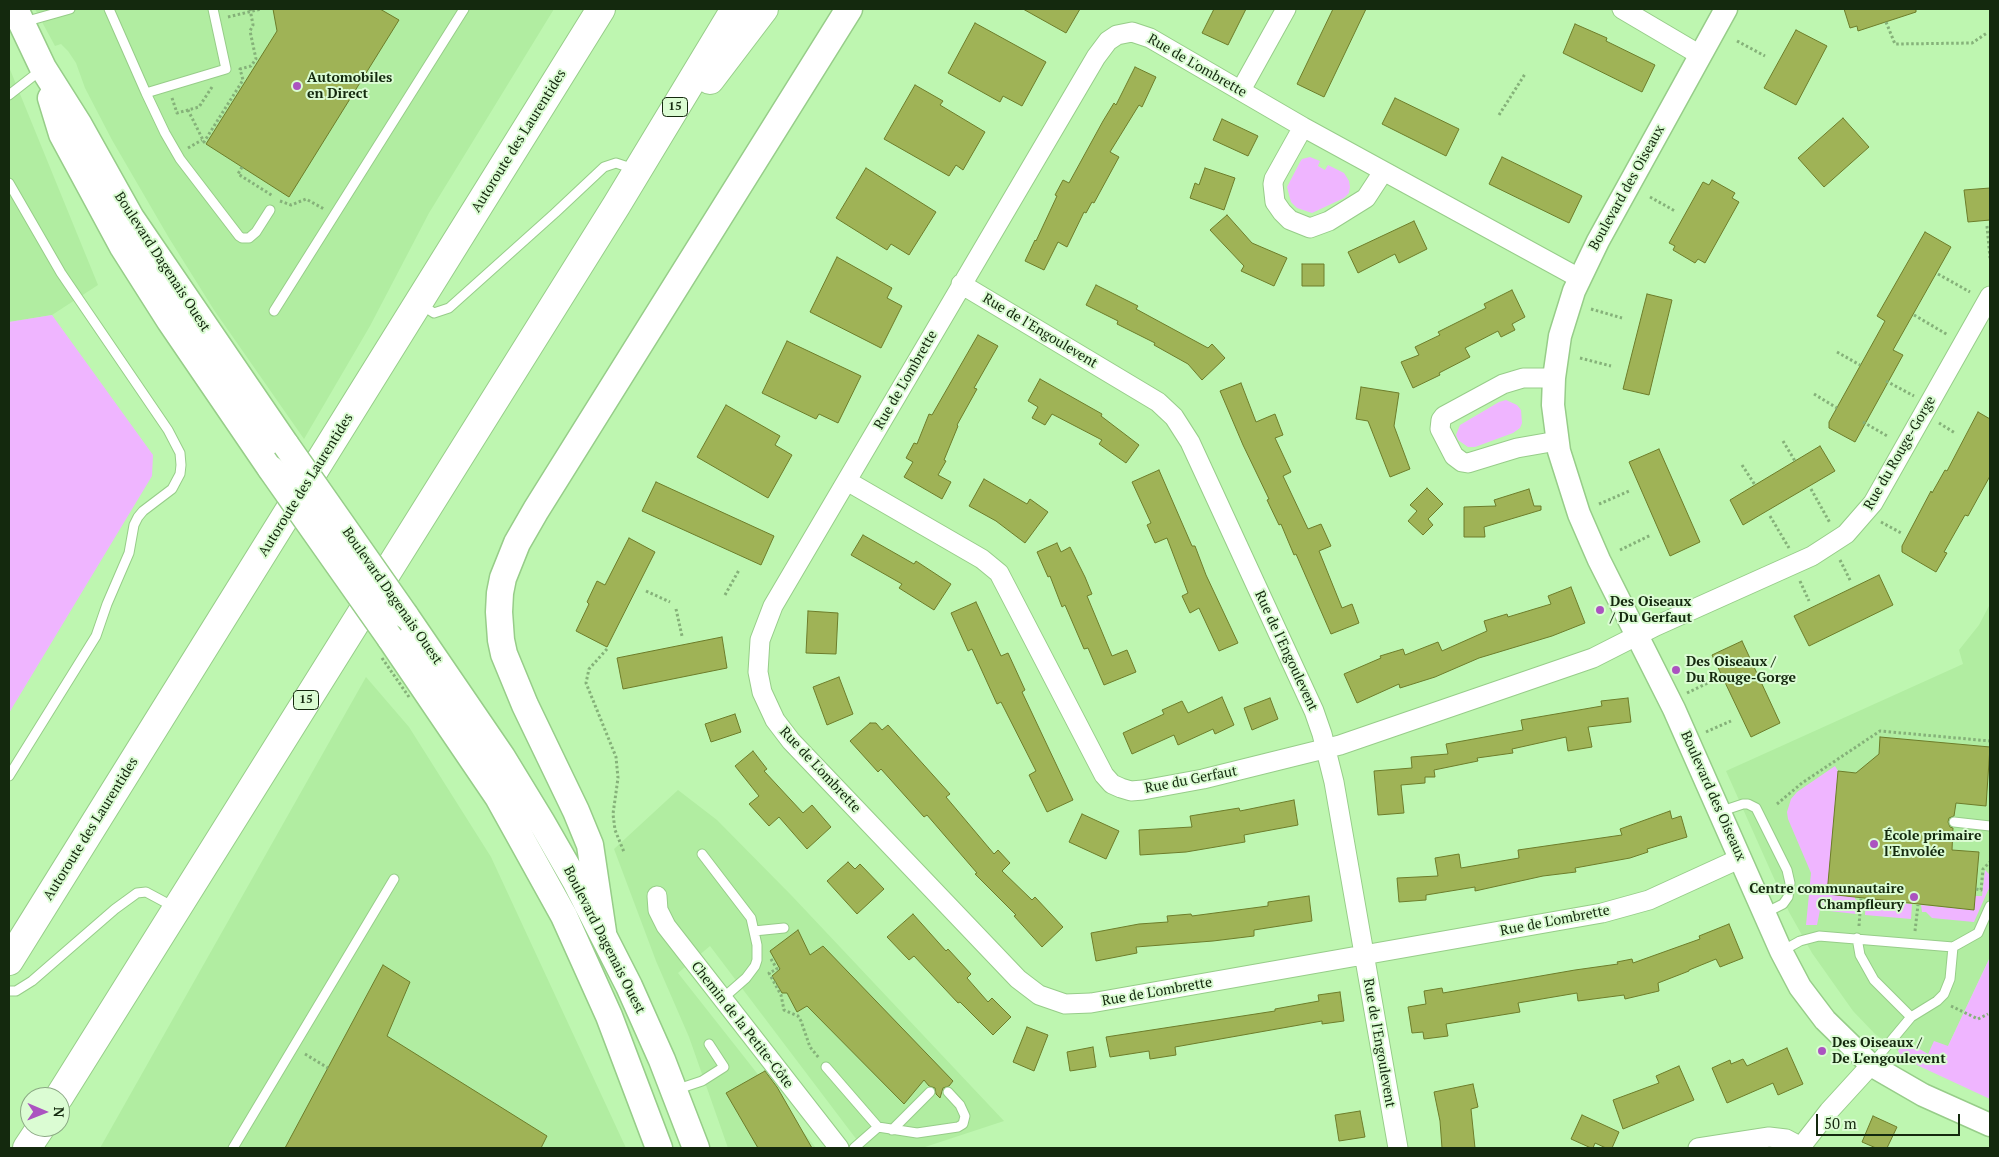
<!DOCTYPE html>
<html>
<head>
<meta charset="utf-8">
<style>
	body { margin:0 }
	#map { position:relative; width:1999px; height:1157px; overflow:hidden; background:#bef6b0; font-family:"PT Serif",serif }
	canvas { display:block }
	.frame { position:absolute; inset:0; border:10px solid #14290e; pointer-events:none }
	.north { position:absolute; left:20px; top:1087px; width:50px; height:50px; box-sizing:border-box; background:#dbfcd3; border:1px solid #8ba884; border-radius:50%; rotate:91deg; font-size:14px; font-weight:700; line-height:20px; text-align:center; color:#14290e }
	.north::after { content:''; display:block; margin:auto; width:18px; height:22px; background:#ab53c0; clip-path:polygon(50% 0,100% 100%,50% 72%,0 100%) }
	.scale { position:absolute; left:1816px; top:1114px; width:144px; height:22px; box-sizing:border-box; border:2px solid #14290e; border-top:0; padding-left:6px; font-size:15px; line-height:18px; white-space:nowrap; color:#14290e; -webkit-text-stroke:4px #dbfcd3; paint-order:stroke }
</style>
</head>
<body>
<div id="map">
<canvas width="1999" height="1157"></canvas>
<div class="frame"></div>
<div class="north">N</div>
<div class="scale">50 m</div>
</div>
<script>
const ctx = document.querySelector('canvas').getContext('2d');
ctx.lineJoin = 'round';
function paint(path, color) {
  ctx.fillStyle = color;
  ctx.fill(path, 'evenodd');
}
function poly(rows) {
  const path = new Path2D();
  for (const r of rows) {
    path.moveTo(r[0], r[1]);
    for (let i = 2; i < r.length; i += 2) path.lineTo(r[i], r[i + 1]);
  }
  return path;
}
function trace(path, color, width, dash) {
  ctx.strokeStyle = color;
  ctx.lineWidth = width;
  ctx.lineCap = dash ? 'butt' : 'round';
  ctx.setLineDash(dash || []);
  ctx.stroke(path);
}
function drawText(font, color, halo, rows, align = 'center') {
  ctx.font = font + ' "PT Serif",serif';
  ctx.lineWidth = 4;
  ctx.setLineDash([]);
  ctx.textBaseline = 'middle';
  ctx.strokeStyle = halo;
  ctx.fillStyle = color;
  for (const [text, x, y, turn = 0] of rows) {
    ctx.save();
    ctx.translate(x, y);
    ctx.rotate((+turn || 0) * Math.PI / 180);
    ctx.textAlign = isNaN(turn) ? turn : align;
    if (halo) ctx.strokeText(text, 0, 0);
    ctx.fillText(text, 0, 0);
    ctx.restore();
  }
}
paint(poly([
	[35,9,554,9,429,213,370,326,304,439,214,310,169,238,112,140,85,88,76,63,68,51,61,44,55,46],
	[9,67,98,285,52,315,9,322],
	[1990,604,1990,957,1948,1046,1928,1054,1906,1041,1902,1043,1898,1051,1875,1034,1853,1011,1812,953,1789,912,1726,771,1963,664,1959,650,1979,625],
	[366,677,409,727,491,857,626,1148,100,1148],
	[678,790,717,820,792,896,1004,1121,922,1148,863,1148,710,946,678,973,816,1148,728,1148,689,1037,656,961,614,849]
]), '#b1eda1');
paint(poly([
	[1310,157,1320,161,1318,166,1325,170,1328,165,1344,173,1349,181,1350,187,1349,193,1344,198,1312,213,1297,208,1291,202,1287,187,1300,162,1302,159],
	[52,315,153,455,152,476,9,713,9,322],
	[1506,400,1517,405,1521,410,1522,423,1520,428,1513,433,1475,447,1468,447,1458,440,1456,435,1460,425,1499,402],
	[1835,766,1838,771,1827,894,1855,897,1855,899,1857,900,1856,914,1820,910,1817,925,1806,925,1811,873,1788,819,1787,812,1791,799,1797,792],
	[1985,870,1990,875,1990,886,1974,922,1932,918,1926,912,1922,912,1921,905,1974,910,1975,896,1982,896],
	[1896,889,1895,903,1912,904,1911,919,1865,915,1866,898],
	[1990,957,1990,1099,1919,1066,1901,1056,1898,1051,1902,1043,1906,1041,1928,1054,1934,1041,1948,1046]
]), '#efb5ff');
const building = poly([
	[273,9,380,9,399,20,289,197,206,144,277,31,273,9],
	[1023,9,1080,9,1066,33,1023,9],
	[1214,9,1246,9,1228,45,1202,33,1214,9],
	[1333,9,1366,9,1324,97,1297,84,1333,9],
	[1844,9,1916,9,1916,12,1858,31,1857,26,1850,28,1844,9],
	[975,23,1046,62,1022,106,1003,96,1000,102,948,73,975,23],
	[1575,24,1607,38,1606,41,1655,65,1642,92,1563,53,1575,24],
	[1796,30,1827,46,1796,105,1764,88,1796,30],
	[1135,67,1156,77,1142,107,1139,105,1110,152,1119,157,1094,203,1092,202,1086,213,1084,212,1067,247,1058,242,1044,270,1025,261,1035,240,1036,241,1057,196,1055,195,1063,180,1069,183,1103,121,1114,103,1116,105,1135,67],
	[915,85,943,101,940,105,985,132,963,170,956,165,949,176,884,139,915,85],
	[1395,98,1459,129,1446,156,1382,124,1395,98],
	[1843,118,1869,147,1824,187,1798,158,1843,118],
	[1222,119,1258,136,1248,156,1213,140,1222,119],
	[1502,157,1582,196,1569,223,1489,184,1502,157],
	[866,168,936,212,909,255,891,244,887,250,836,218,866,168],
	[1205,168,1235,178,1224,210,1190,198,1195,183,1199,185,1205,168],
	[1712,180,1735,193,1732,198,1739,202,1705,263,1698,259,1695,263,1673,250,1675,246,1669,243,1703,182,1709,185,1712,180],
	[1990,188,1990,220,1968,222,1964,190,1990,188],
	[1227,215,1252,243,1287,258,1274,286,1241,271,1244,266,1210,230,1227,215],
	[1414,221,1427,249,1399,263,1395,254,1358,273,1348,252,1414,221],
	[1925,232,1951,247,1893,350,1903,355,1855,442,1829,428,1829,422,1885,321,1877,316,1925,232],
	[837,257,892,288,887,298,902,306,881,348,810,312,837,257],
	[1302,264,1324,264,1324,286,1302,286,1302,264],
	[1096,285,1138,306,1136,309,1208,348,1212,344,1225,358,1202,380,1188,364,1154,345,1155,343,1117,324,1118,321,1086,305,1096,285],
	[1512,290,1525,317,1512,324,1515,330,1501,337,1498,331,1465,348,1470,357,1439,373,1440,375,1413,388,1401,362,1419,355,1415,347,1440,335,1438,332,1486,308,1484,304,1512,290],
	[1647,294,1672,300,1649,395,1623,389,1647,294],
	[978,335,998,346,974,388,977,389,957,425,958,426,944,460,946,461,938,475,951,482,942,499,904,477,913,462,906,458,914,443,917,444,929,414,932,415,978,335],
	[787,341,861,376,838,423,819,414,816,419,762,393,787,341],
	[1040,379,1102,414,1101,416,1139,445,1126,463,1099,444,1102,440,1052,414,1045,425,1032,418,1038,407,1028,401,1040,379],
	[1241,383,1256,422,1275,414,1283,435,1275,438,1291,472,1283,476,1308,529,1321,524,1331,546,1319,551,1342,608,1352,604,1359,623,1331,634,1296,554,1294,555,1281,524,1279,525,1267,500,1269,499,1243,445,1220,391,1241,383],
	[1361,387,1399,393,1394,426,1410,469,1390,477,1368,421,1356,419,1361,387],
	[726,405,780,436,775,445,792,455,768,498,697,457,726,405],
	[1978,412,1990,419,1990,476,1968,516,1965,515,1944,552,1947,553,1936,572,1902,552,1902,546,1931,491,1932,493,1945,470,1947,471,1978,412],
	[1820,446,1835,471,1743,525,1730,500,1820,446],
	[1659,449,1700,542,1670,556,1629,462,1659,449],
	[1159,470,1192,546,1195,546,1206,575,1238,643,1219,651,1199,608,1190,613,1182,596,1188,593,1167,538,1155,543,1147,525,1151,523,1132,482,1159,470],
	[984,479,1027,504,1030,499,1048,512,1025,543,996,521,969,506,984,479],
	[656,482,774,536,761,565,642,511,656,482],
	[1427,488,1443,504,1428,519,1433,525,1423,535,1408,521,1417,511,1410,505,1427,488],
	[1529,489,1534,506,1541,506,1541,510,1484,527,1485,537,1464,537,1464,507,1496,506,1494,500,1529,489],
	[863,535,914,564,916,561,951,584,934,610,899,588,902,584,851,555,863,535],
	[629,538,655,552,607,647,576,631,589,604,587,602,597,581,605,585,629,538],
	[1057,543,1061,552,1070,547,1085,577,1092,594,1087,596,1112,656,1127,650,1136,672,1104,685,1088,648,1084,649,1065,605,1062,607,1050,576,1048,577,1037,552,1057,543],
	[1879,575,1893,605,1809,646,1794,616,1879,575],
	[1571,587,1585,623,1552,636,1479,658,1435,677,1400,688,1399,684,1357,703,1344,674,1381,658,1380,656,1403,649,1405,655,1438,642,1442,651,1487,631,1484,621,1507,614,1508,617,1551,604,1548,596,1571,587],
	[976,602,1001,656,1008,653,1025,690,1022,692,1073,800,1047,812,1029,775,1036,771,1001,702,997,704,972,649,968,651,951,613,976,602],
	[808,611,838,613,836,654,806,653,808,611],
	[722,637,727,668,623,689,617,658,722,637],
	[1742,641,1780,723,1751,737,1712,655,1742,641],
	[839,677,853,714,827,725,813,687,839,677],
	[1222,697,1234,725,1215,734,1213,729,1178,745,1174,735,1132,754,1123,733,1164,714,1162,710,1182,701,1188,713,1222,697],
	[1270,698,1278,719,1252,730,1244,708,1270,698],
	[1628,698,1631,722,1588,727,1592,747,1568,751,1566,737,1512,749,1513,753,1477,758,1478,761,1434,770,1435,777,1425,777,1425,783,1401,785,1404,813,1378,815,1374,771,1412,768,1411,757,1448,754,1446,744,1523,730,1521,720,1602,706,1601,701,1628,698],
	[735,714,741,732,711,742,705,724,735,714],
	[870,723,876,723,882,730,888,725,950,794,946,797,994,854,998,850,1010,863,1002,871,1032,900,1035,897,1063,927,1042,947,1014,916,1016,915,975,874,977,873,927,815,924,817,881,769,878,772,850,741,870,723],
	[1880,737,1990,747,1986,806,1956,803,1954,816,1949,818,1948,822,1950,827,1953,828,1952,850,1979,852,1974,910,1827,894,1838,771,1856,773,1879,754,1880,737],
	[753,751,767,769,764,771,803,813,812,805,831,827,807,849,779,817,769,826,749,804,759,796,735,766,753,751],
	[1294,800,1298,825,1244,835,1245,842,1186,852,1140,855,1139,830,1192,827,1190,816,1239,808,1240,811,1294,800],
	[1670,811,1672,819,1681,816,1687,837,1647,849,1648,852,1630,858,1575,868,1576,872,1543,876,1475,891,1475,887,1426,895,1426,900,1399,902,1397,878,1438,876,1435,858,1459,854,1461,868,1519,858,1518,850,1622,835,1620,829,1670,811],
	[1082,814,1119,831,1106,859,1069,842,1082,814],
	[848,862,855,869,860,864,884,889,857,914,827,881,848,862],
	[1309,896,1312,921,1254,930,1254,936,1213,941,1136,947,1137,953,1096,961,1091,933,1139,924,1168,922,1167,916,1191,914,1192,916,1268,906,1268,902,1309,896],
	[913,914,946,951,948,949,971,974,967,978,988,1002,992,998,1011,1017,993,1035,960,1002,958,1003,914,956,909,960,887,937,913,914],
	[1729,924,1743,958,1720,967,1716,959,1689,970,1689,971,1658,983,1659,991,1625,999,1624,995,1578,1001,1577,993,1518,1003,1520,1012,1446,1024,1448,1036,1424,1039,1423,1032,1412,1033,1408,1007,1426,1004,1424,991,1442,988,1443,993,1575,970,1618,964,1617,962,1632,959,1633,963,1700,939,1699,936,1729,924],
	[798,930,810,955,823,946,953,1081,949,1086,943,1088,940,1098,936,1094,935,1088,929,1086,924,1080,904,1104,807,1006,797,1012,787,993,782,993,772,976,780,969,770,951,798,930],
	[383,965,410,982,387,1036,547,1136,541,1148,285,1148,383,965],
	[1340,992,1344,1021,1322,1024,1322,1021,1175,1047,1176,1055,1150,1059,1149,1051,1110,1057,1106,1037,1275,1011,1275,1009,1319,1001,1318,995,1340,992],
	[1027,1027,1048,1035,1034,1071,1013,1062,1027,1027],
	[1093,1047,1096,1067,1070,1071,1067,1052,1093,1047],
	[1787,1048,1803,1084,1778,1095,1773,1083,1727,1103,1712,1068,1730,1060,1731,1064,1743,1059,1747,1066,1787,1048],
	[1679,1066,1694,1100,1623,1129,1613,1100,1659,1083,1656,1076,1679,1066],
	[765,1071,777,1087,812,1148,758,1148,726,1093,765,1071],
	[1473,1084,1478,1107,1471,1109,1475,1148,1442,1148,1440,1121,1434,1092,1473,1084],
	[1360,1111,1365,1137,1339,1141,1335,1115,1360,1111],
	[1582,1115,1619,1132,1612,1148,1606,1148,1595,1143,1593,1148,1591,1148,1571,1139,1582,1115],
	[1873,1116,1897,1127,1887,1148,1876,1148,1862,1142,1873,1116]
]);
paint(building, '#9fb356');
trace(building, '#6d7d2a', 1);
const service = poly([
	[109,9,146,93,226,69,213,9],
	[24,22,70,9],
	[146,93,165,133,180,159,239,236,242,238,249,238,256,232,270,210],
	[9,95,41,70],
	[9,183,61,273,168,430,180,453,181,465,180,474,172,489,143,511,138,517,134,525,129,553,107,604,96,636,9,776],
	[420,304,434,313,449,308,555,213,604,167,616,163,634,169],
	[274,311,464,9],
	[1719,812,1743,804,1748,804,1756,808,1787,870,1790,883,1788,897,1783,904,1765,913],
	[1954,822,1990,826],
	[702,854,751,918,757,945,757,960,755,966,746,978,722,999],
	[754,931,784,928],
	[1857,938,1860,955,1874,980,1911,1017],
	[1782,951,1800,941,1819,936,1953,947,1978,933,1990,906],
	[9,991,16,991,32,981,115,909,137,893,146,892,174,907],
	[1871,1065,1911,1017,1937,1001,1944,994,1950,979,1953,947],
	[826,1067,878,1127,854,1148],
	[675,1090,702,1081,724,1067,709,1044],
	[878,1127,917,1133,958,1127,963,1124,965,1116,960,1105,948,1092],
	[892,1130,930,1092],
	[233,1148,394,879]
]);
const minor = poly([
	[1622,9,1700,55],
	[1241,90,1286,9],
	[1303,127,1274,179,1273,184,1275,202,1282,212,1290,220,1310,228,1329,221,1366,198,1383,172],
	[1579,278,1303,127,1150,38,1132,32,1117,35,1108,41,1096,57,773,606,760,640,758,672,762,692,775,720,791,741,1018,979,1039,995,1065,1004,1091,1003,1602,913,1649,900,1741,858],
	[961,284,1158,402,1174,417,1190,442,1314,711,1322,734,1334,782,1398,1148],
	[1554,378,1523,378,1503,384,1444,416,1441,420,1440,429,1454,456,1462,462,1468,463,1517,448,1557,441],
	[847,481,982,559,999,573,1104,775,1112,784,1121,788,1131,791,1143,790,1203,779,1340,745,1593,658,1656,626,1812,556,1846,534,1873,503,1990,296],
	[657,896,658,910,666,926,839,1148],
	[1698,1148,1769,1137,1786,1139,1801,1147],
	[1800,1148,1829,1111,1871,1065]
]);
const tertiary = poly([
	[1726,9,1598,241,1574,291,1560,336,1554,378,1553,405,1559,451,1579,514,1599,560,1674,709,1781,951,1800,987,1825,1020,1871,1065,1923,1095,1990,1125]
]);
const secondary = poly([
	[15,9,43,68,79,125,131,218,286,445],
	[51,98,62,134,123,247,170,321,271,469],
	[405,615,502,757,541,821,576,882,629,986,662,1060,696,1148],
	[390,638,498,797,564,916,609,1016,659,1148],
	[603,932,590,845,576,811,525,705,504,654,501,640,499,612,500,593,503,578,517,543,536,510,849,9]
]);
const motorway = poly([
	[710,80,764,9],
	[9,961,601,9],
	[59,1097,616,206,735,9],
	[27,1148,41,1127]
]);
trace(service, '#97cd89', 11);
trace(minor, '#97cd89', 21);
trace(tertiary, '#97cd89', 25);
trace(secondary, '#97cd89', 29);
trace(motorway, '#97cd89', 30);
trace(poly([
	[228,17,261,9],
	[1886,22,1895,44,1972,43,1987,33],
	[1737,41,1765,56],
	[212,87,199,107,188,110,204,142,243,80,240,69,251,66,256,59,250,31,253,25,250,9],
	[172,98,177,113,188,110],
	[1499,115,1525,74],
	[188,148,202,140],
	[242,167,238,174,273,196],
	[1650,197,1675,211],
	[280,201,291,205,306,199,324,209],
	[1987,226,1990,258],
	[1938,274,1970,292],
	[1591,309,1622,318],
	[1914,315,1948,335],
	[1837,352,1860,365],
	[1580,358,1611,366],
	[1886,381,1914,396],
	[1814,394,1837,408],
	[1863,422,1889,437],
	[1939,423,1955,433],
	[1783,441,1795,461],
	[1742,465,1755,485],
	[1811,489,1830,523],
	[1599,504,1629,491],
	[1770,516,1789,548],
	[1881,522,1903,534],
	[1620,550,1651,535],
	[1840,560,1851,582],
	[1800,581,1809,601],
	[646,591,670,602],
	[725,595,739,570],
	[676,609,682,636],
	[607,649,589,669,586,683,616,757,618,778,613,814,615,830,624,852],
	[1687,693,1712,681],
	[1706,732,1731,721],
	[1777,804,1802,783,1880,731,1990,741],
	[1976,889,1981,890,1983,869,1990,862],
	[1859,926,1861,897],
	[1915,931,1918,905],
	[771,959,777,969,769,973,781,995,784,1010,798,1016,801,1021,810,1047,819,1058],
	[1951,1006,1978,1019,1988,1014],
	[305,1054,328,1068]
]), '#85b179', 3, [2.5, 2.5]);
trace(service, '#fff', 9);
trace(minor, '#fff', 19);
trace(tertiary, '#fff', 22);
trace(secondary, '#fff', 26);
trace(motorway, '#fff', 28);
const secondaryBridge = poly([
	[286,445,405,615],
	[271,469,390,638]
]);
trace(secondaryBridge, '#97cd89', 29, []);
trace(poly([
	[382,658,409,697]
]), '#85b179', 3, [2.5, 2.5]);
trace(secondaryBridge, '#fff', 26);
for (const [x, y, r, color] of [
	[297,86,5,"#ab53c0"],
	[1600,610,5,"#ab53c0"],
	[1676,670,5,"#ab53c0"],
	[1874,844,5,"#ab53c0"],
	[1914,897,5,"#ab53c0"],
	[1822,1051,5,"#ab53c0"]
]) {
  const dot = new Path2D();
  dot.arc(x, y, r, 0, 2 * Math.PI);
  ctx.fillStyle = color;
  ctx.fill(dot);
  trace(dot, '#dbfcd3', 2);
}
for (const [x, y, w] of [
	[675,107,25],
	[306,700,25]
]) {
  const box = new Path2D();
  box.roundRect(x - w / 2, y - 9.5, w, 19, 4);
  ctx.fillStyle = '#dbfcd3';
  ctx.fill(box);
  trace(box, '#14290e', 1);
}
drawText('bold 12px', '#14290e', null, [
	["15",675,107],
	["15",306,700]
]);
drawText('14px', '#14290e', '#dbfcd3', [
	["Rue de L'ombrette",1197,66,30],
	["Autoroute des Laurentides",519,141,-58],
	["Boulevard des Oiseaux",1627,188,-61],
	["Boulevard Dagenais Ouest",162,262,57],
	["Rue de l'Engoulevent",1040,331,31],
	["Rue de L'ombrette",906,380,-60],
	["Rue du Rouge-Gorge",1900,453,-60],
	["Autoroute des Laurentides",306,485,-58],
	["Boulevard Dagenais Ouest",392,596,55],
	["Rue de l'Engoulevent",1286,651,65],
	["Rue de L'ombrette",820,770,47],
	["Rue du Gerfaut",1191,780,-11],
	["Boulevard des Oiseaux",1713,796,66],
	["Autoroute des Laurentides",91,829,-58],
	["Rue de L'ombrette",1555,921,-11],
	["Boulevard Dagenais Ouest",604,940,63],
	["Rue de L'ombrette",1157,992,-10],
	["Chemin de la Petite-Côte",742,1025,52],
	["Rue de l'Engoulevent",1379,1043,80]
]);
drawText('bold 14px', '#14290e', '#dbfcd3', [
	["Automobiles",307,78],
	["en Direct",307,94],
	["Des Oiseaux",1610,602],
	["/ Du Gerfaut",1610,618],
	["Des Oiseaux /",1686,662],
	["Du Rouge-Gorge",1686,678],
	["École primaire",1884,836],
	["l'Envolée",1884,852],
	["Centre communautaire",1904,889,"right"],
	["Champfleury",1904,905,"right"],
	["Des Oiseaux /",1832,1043],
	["De L'engoulevent",1832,1059]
], 'left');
</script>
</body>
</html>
